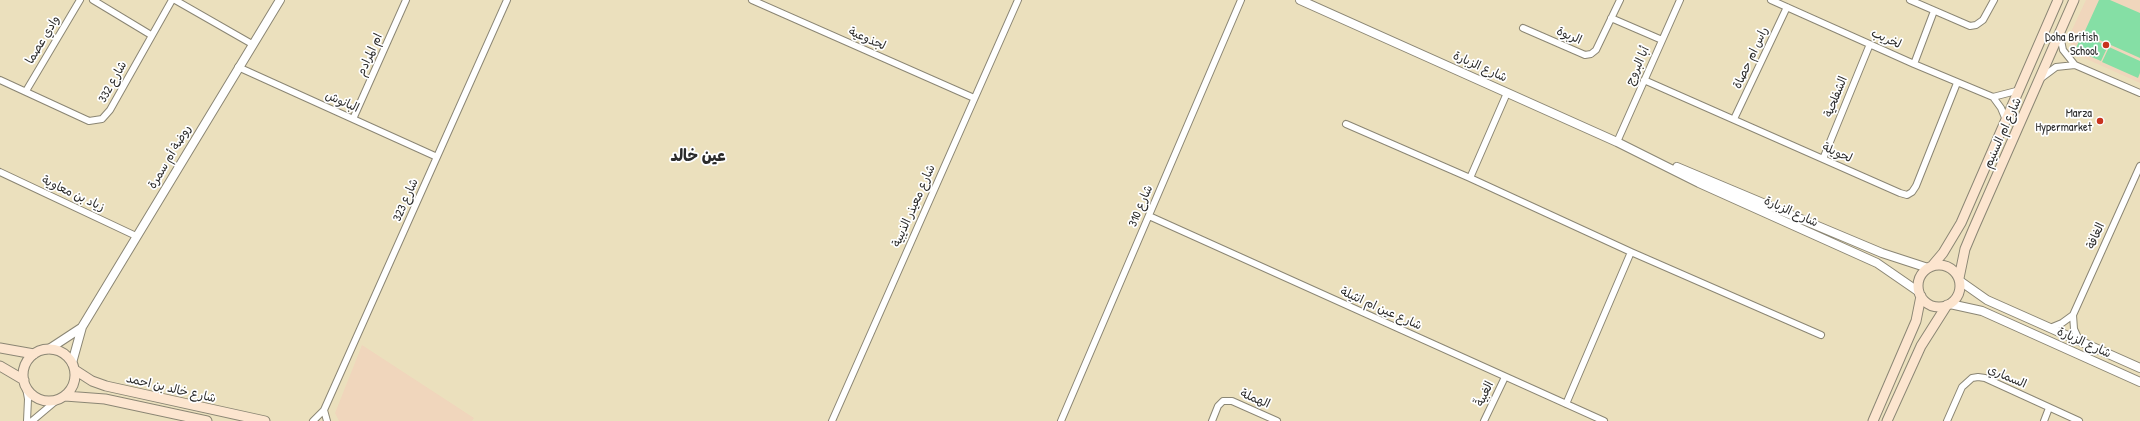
<!DOCTYPE html>
<html>
<head>
<meta charset="utf-8">
<style>
	body { margin:0 }
	canvas { display:block; background:#ebe0bd }
</style>
</head>
<body>
<canvas width="2140" height="421"></canvas>
<script>
const ctx = document.querySelector('canvas').getContext('2d');
ctx.lineJoin = 'round';
function paint(path, color) {
  ctx.fillStyle = color;
  ctx.fill(path, 'evenodd');
}
function poly(rows) {
  const path = new Path2D();
  for (const r of rows) {
    if (r.length === 3) {
      path.moveTo(r[0] + r[2], r[1]);
      path.arc(r[0], r[1], r[2], 0, 2 * Math.PI);
      continue;
    }
    path.moveTo(r[0], r[1]);
    for (let i = 2; i < r.length; i += 2) path.lineTo(r[i], r[i + 1]);
  }
  return path;
}
function trace(path, color, width, dash) {
  ctx.strokeStyle = color;
  ctx.lineWidth = width;
  ctx.lineCap = dash ? 'butt' : 'round';
  ctx.setLineDash(dash || []);
  ctx.stroke(path);
}
function drawText(font, color, halo, rows, align = 'center') {
  ctx.font = font + ' "Patrick Hand","Playpen Sans Arabic",sans-serif';
  ctx.lineWidth = 3.5;
  ctx.setLineDash([]);
  ctx.textBaseline = 'middle';
  ctx.strokeStyle = halo;
  ctx.fillStyle = color;
  for (const [text, x, y, turn = 0] of rows) {
    ctx.save();
    ctx.translate(x, y);
    ctx.rotate((+turn || 0) * Math.PI / 180);
    ctx.textAlign = isNaN(turn) ? turn : align;
    if (halo) ctx.strokeText(text, 0, 0);
    ctx.fillText(text, 0, 0);
    ctx.restore();
  }
}
paint(poly([
	[2086,0,2140,0,2140,83,2073,53,2069,36],
	[362,345,474,418,472,421,339,421,335,413]
]), '#f0d6bc');
paint(poly([
	[2099,0,2110,0,2140,13,2140,58,2084,33],
	[2082,35,2108,46,2101,61,2075,50],
	[2109,47,2140,61,2140,73,2138,78,2102,62]
]), '#85dfa5');
const minor = poly([
	[93,0,151,35],
	[175,0,252,44],
	[752,0,974,98],
	[1771,0,1914,64,1993,97,2001,108,2006,120],
	[1910,0,1970,26,1976,25,1983,20,1994,0],
	[1611,18,1662,40],
	[1523,28,1585,55,1591,54,1596,50,1620,0],
	[2060,35,2063,50,2075,65],
	[1914,64,1934,11],
	[238,67,437,157],
	[2040,79,2056,67,2075,65,2140,93],
	[0,80,89,121,102,119,110,110,172,0],
	[1644,80,1900,193,1907,195,1912,192,1916,186,1957,83],
	[26,91,80,0],
	[1507,93,1470,178,1631,252,1566,404],
	[1993,97,2020,90],
	[353,119,406,0],
	[1734,119,1787,7],
	[1346,124,1470,178],
	[1617,142,1680,0],
	[1823,159,1870,44],
	[0,172,136,236],
	[1149,216,1604,421],
	[1631,252,1821,335],
	[2050,328,2062,323,2073,315],
	[2079,340,2074,329,2073,315,2140,166],
	[26,388,28,399,27,421],
	[324,410,327,421],
	[32,421,57,400],
	[313,421,324,410,507,0],
	[832,421,1018,0],
	[1061,421,1241,0],
	[1212,421,1218,406,1223,401,1232,401,1277,421],
	[1484,421,1505,377],
	[1947,421,1962,387,1972,378,1978,377,1985,378,2079,421],
	[2044,421,2049,408]
]);
const tertiary = poly([
	[1300,0,1617,142,1699,183,1877,263,1919,292],
	[1677,167,1882,253,1928,268],
	[1960,281,1987,300,2140,368],
	[1950,304,1982,311,2140,382],
	[49,349,81,328],
	[72,363,82,327,280,0]
]);
const secondary = poly([
	[1939,286,21],
	[1932,266,1943,253,1961,223,2058,0],
	[1959,278,1965,249,1973,230,2074,0],
	[0,348,34,354],
	[49,375,26],
	[0,366,24,380],
	[75,370,92,381,106,386,265,421],
	[65,396,105,399,207,421],
	[1873,421,1916,321,1921,296],
	[1887,421,1921,346,1947,305]
]);
trace(minor, '#8b8674', 8);
trace(tertiary, '#8b8674', 10);
trace(secondary, '#8b8674', 11);
trace(minor, '#fff', 6);
trace(tertiary, '#fff', 8);
trace(secondary, '#fce5cf', 9);
for (const [x, y, r, color] of [
	[2106,45,4,"#c8321e"],
	[2100,121,4,"#c8321e"]
]) {
  const dot = new Path2D();
  dot.arc(x, y, r, 0, 2 * Math.PI);
  ctx.fillStyle = color;
  ctx.fill(dot);
  trace(dot, '#fff', 1.5);
}
drawText('12px', '#2b2b2b', '#fff', [
	["الربوة",1569,36,23],
	["لجذوعية",867,39,24],
	["لخريب",1886,39,24],
	["وادي عصما",43,40,-59],
	["ام المرادم",370,55,-66],
	["راس ام حصاة",1751,58,-65],
	["أبا البروج",1638,66,-66],
	["شارع الزبارة",1480,67,24],
	["شارع 332",113,82,-61],
	["الشفلحية",1836,97,-68],
	["البانوش",342,102,24],
	["شارع ام السنيم",2003,133,-66],
	["لحويلة",1837,153,24],
	["روضة أم سمرة",170,157,-59],
	["زياد بن معاوية",73,194,25],
	["شارع 323",406,200,-66],
	["شارع معيذر الذيبية",914,206,-66],
	["شارع 310",1141,206,-67],
	["شارع الزبارة",1791,212,24],
	["الغافة",2096,236,-66],
	["شارع عين ام انثيلة",1381,309,24],
	["شارع الزبارة",2084,343,24],
	["السماري",2007,377,23],
	["شارع خالد بن احمد",171,389,13],
	["الغبيةّ",1485,394,-65],
	["الهملة",1255,399,23]
]);
drawText('12px', '#2b2b2b', '#fff', [
	["Doha British",2098,38],
	["School",2098,52],
	["Marza",2092,114],
	["Hypermarket",2092,128]
], 'right');
drawText('bold 16px', '#2b2b2b', '#fff', [
	["عين خالد",698,157]
]);
</script>
</body>
</html>
